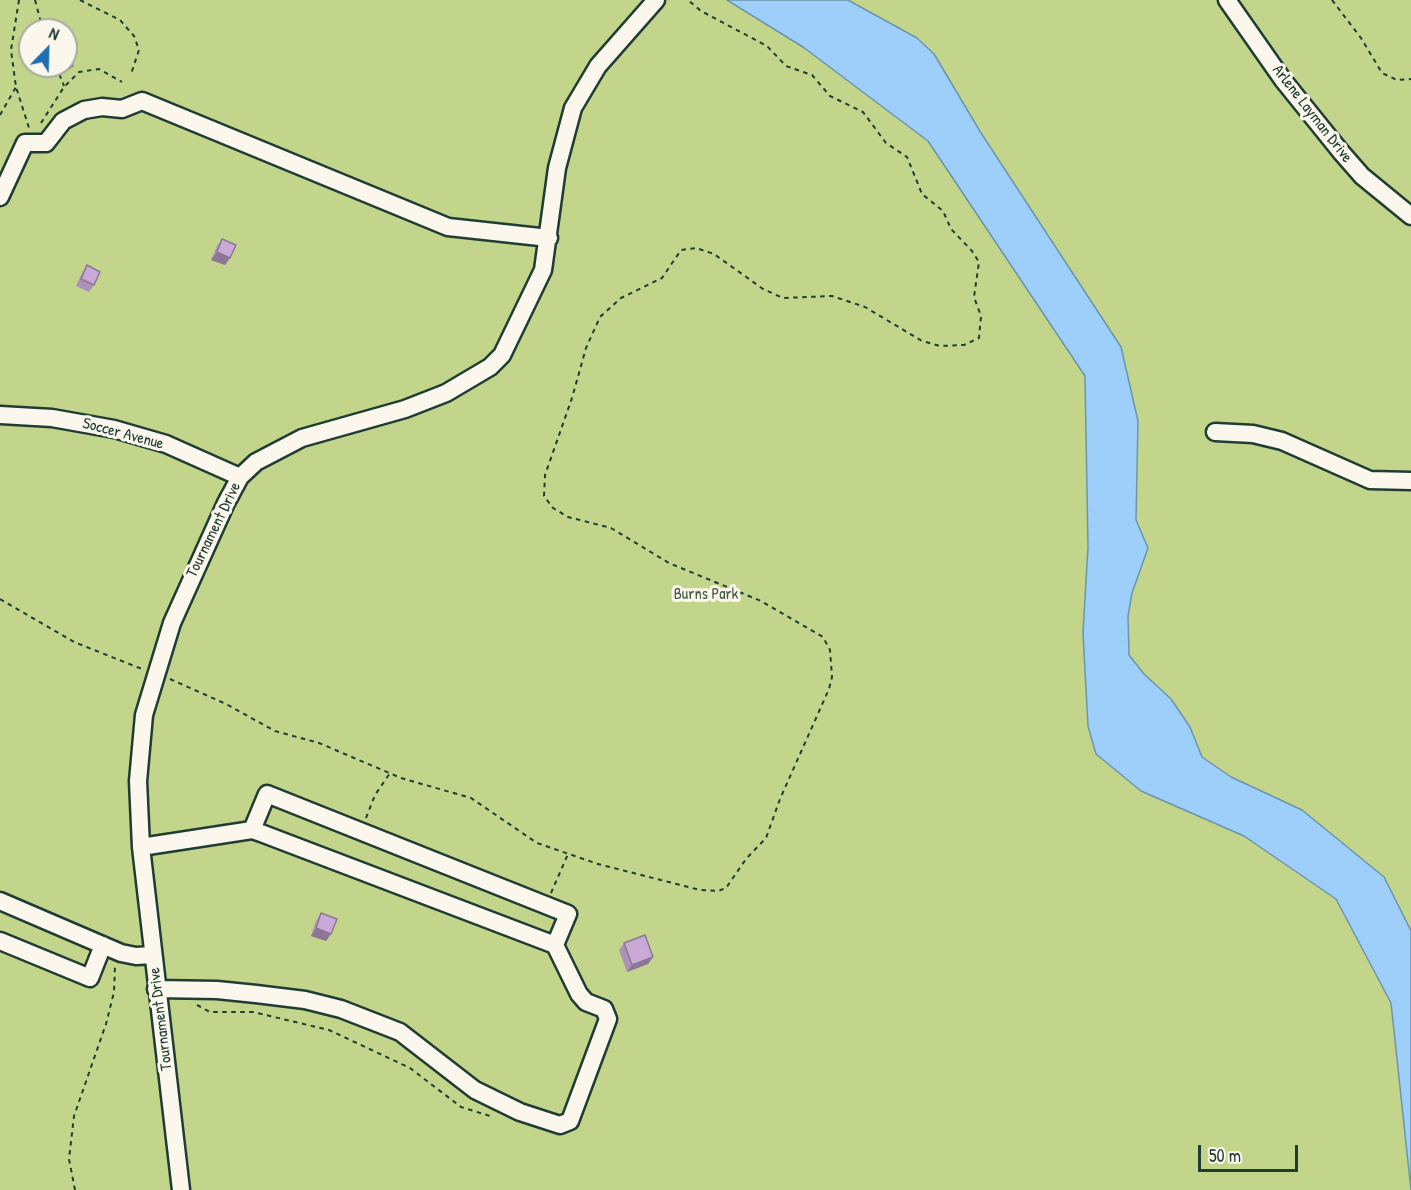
<!DOCTYPE html>
<html>
<head>
<meta charset="utf-8">
<style>
	body { margin:0 }
	#map { position:relative; width:1411px; height:1190px; overflow:hidden; background:#fbf7ec; font-family:"Patrick Hand",sans-serif }
	canvas { display:block }
	.north { position:absolute; left:18px; top:18px; width:60px; height:60px; box-sizing:border-box; background:#fbf7ec; border:2px solid #a3ada2; border-radius:50%; rotate:23deg; font-size:16px; font-weight:700; line-height:24px; text-align:center; color:#1f3d34 }
	.north::after { content:''; display:block; margin:auto; width:21px; height:27px; background:#1f6fb2; clip-path:polygon(50% 0,100% 100%,50% 72%,0 100%) }
	.scale { position:absolute; left:1198px; top:1145px; width:100px; height:27px; box-sizing:border-box; border:3px solid #1f3d34; border-top:0; padding-left:8px; font-size:18px; line-height:21px; white-space:nowrap; color:#1f3d34; -webkit-text-stroke:4px #fbf7ec; paint-order:stroke }
</style>
</head>
<body>
<div id="map">
<canvas width="1411" height="1190"></canvas>
<div class="north">N</div>
<div class="scale">50 m</div>
</div>
<script>
const ctx = document.querySelector('canvas').getContext('2d');
ctx.lineJoin = 'round';
function paint(path, color) {
  ctx.fillStyle = color;
  ctx.fill(path, 'evenodd');
}
function poly(rows) {
  const path = new Path2D();
  for (const r of rows) {
    path.moveTo(r[0], r[1]);
    for (let i = 2; i < r.length; i += 2) path.lineTo(r[i], r[i + 1]);
  }
  return path;
}
function trace(path, color, width, dash) {
  ctx.strokeStyle = color;
  ctx.lineWidth = width;
  ctx.lineCap = dash ? 'butt' : 'round';
  ctx.setLineDash(dash || []);
  ctx.stroke(path);
}
function drawText(font, color, halo, rows, align = 'center') {
  ctx.font = font + ' "Patrick Hand",sans-serif';
  ctx.lineWidth = 6;
  ctx.setLineDash([]);
  ctx.textBaseline = 'middle';
  ctx.strokeStyle = halo;
  ctx.fillStyle = color;
  for (const [text, x, y, turn = 0] of rows) {
    ctx.save();
    ctx.translate(x, y);
    ctx.rotate((+turn || 0) * Math.PI / 180);
    ctx.textAlign = isNaN(turn) ? turn : align;
    if (halo) ctx.strokeText(text, 0, 0);
    ctx.fillText(text, 0, 0);
    ctx.restore();
  }
}
paint(poly([
	[0,0,1411,0,1411,1190,0,1190],
	[30,30,66,30,66,66,30,66]
]), '#c3d58a');
const water = poly([
	[727,0,848,0,917,38,934,54,981,133,1121,347,1138,421,1136,520,1148,548,1132,593,1128,616,1129,655,1144,674,1171,699,1190,727,1202,757,1231,777,1302,810,1384,877,1411,931,1411,1190,1391,1003,1336,899,1244,836,1141,791,1096,754,1088,726,1083,633,1088,547,1085,376,928,141,803,47,727,0]
]);
paint(water, '#9ecffb');
trace(water, '#6b95ab', 1.5);
const minor = poly([
	[1227,0,1283,80,1341,152,1362,176,1411,216],
	[0,197,25,143,46,143,63,121,84,110,102,107,122,109,142,101,448,227,549,238],
	[0,415,52,418,114,429,166,444,240,477],
	[1215,432,1253,434,1282,441,1370,480,1411,481],
	[252,830,267,794,568,914,555,945],
	[141,847,252,830,261,833,555,945,579,994,586,1002,604,1009,608,1019,570,1121,560,1125,520,1112,475,1090,400,1032,341,1009,305,1000,256,994,217,990,156,989],
	[0,901,121,953,136,956,153,955],
	[0,941,90,978,103,945],
	[181,1190,141,847,138,781,144,715,172,623,226,503,240,477,256,462,302,438,405,409,446,393,490,367,502,355,543,270,557,168,573,108,598,66,656,0]
]);
trace(minor, '#1f3d34', 21);
trace(poly([
	[19,0,11,50,16,87,29,128],
	[35,0,43,30],
	[80,0,120,20,134,36,139,50,131,74],
	[1332,0,1361,38,1382,73,1397,80,1411,79],
	[56,66,64,86],
	[0,115,16,87],
	[41,123,64,87,79,72,99,69,122,82],
	[0,599,74,642,142,669],
	[170,679,226,704,275,731,319,743,401,778,471,798,537,843,598,864,700,890,718,891,726,888,746,859,766,838,780,799,829,689,832,677,830,650,823,637,761,601,669,563,611,528,568,517,553,508,544,496,545,475,572,398,586,348,600,317,621,298,662,278,681,250,696,248,714,254,763,289,783,298,832,296,865,307,922,341,940,346,964,345,979,338,981,316,974,297,979,262,972,251,951,229,943,211,922,194,907,157,886,143,863,112,830,96,812,75,786,66,767,46,701,11,688,0],
	[366,818,375,795,390,773],
	[551,893,568,854],
	[197,1005,210,1012,253,1012,329,1030,410,1068,461,1107,490,1116],
	[75,1190,69,1159,74,1116,106,1024,114,992,115,966]
]), '#1f3d34', 2, [4.5, 4.5]);
trace(minor, '#fbf7ec', 16);
paint(poly([
	[40,66,66,66,70,69,45,78],
	[222,239,230,258,225,265,211,260,217,246],
	[87,265,94,285,89,292,76,286,82,273],
	[321,913,331,934,326,941,311,936,316,921],
	[624,943,653,957,648,964,627,972,619,950]
]), '#ad92b8');
paint(poly([
	[73,66,70,69,45,78,47,75],
	[217,252,230,258,225,265,211,260],
	[316,928,331,934,326,941,311,936],
	[653,957,648,964,627,972,632,965]
]), '#8d7796');
const building = poly([
	[66,46,73,66,47,75,44,66,66,66,66,46],
	[222,239,236,245,230,258,217,252,222,239],
	[87,265,100,272,94,285,81,279,87,265],
	[321,913,337,919,331,934,316,928,321,913],
	[645,935,653,957,632,965,624,943,645,935]
]);
paint(building, '#c9aad6');
trace(building, '#8d7796', 1.5);
drawText('16px', '#1f3d34', '#fbf7ec', [
	["Arlene Layman Drive",1312,114,52],
	["Soccer Avenue",123,434,15],
	["Tournament Drive",214,530,-64],
	["Tournament Drive",161,1019,-97]
]);
drawText('16px', '#405b45', '#fbf7ec', [
	["Burns Park",706,595]
]);
</script>
</body>
</html>
